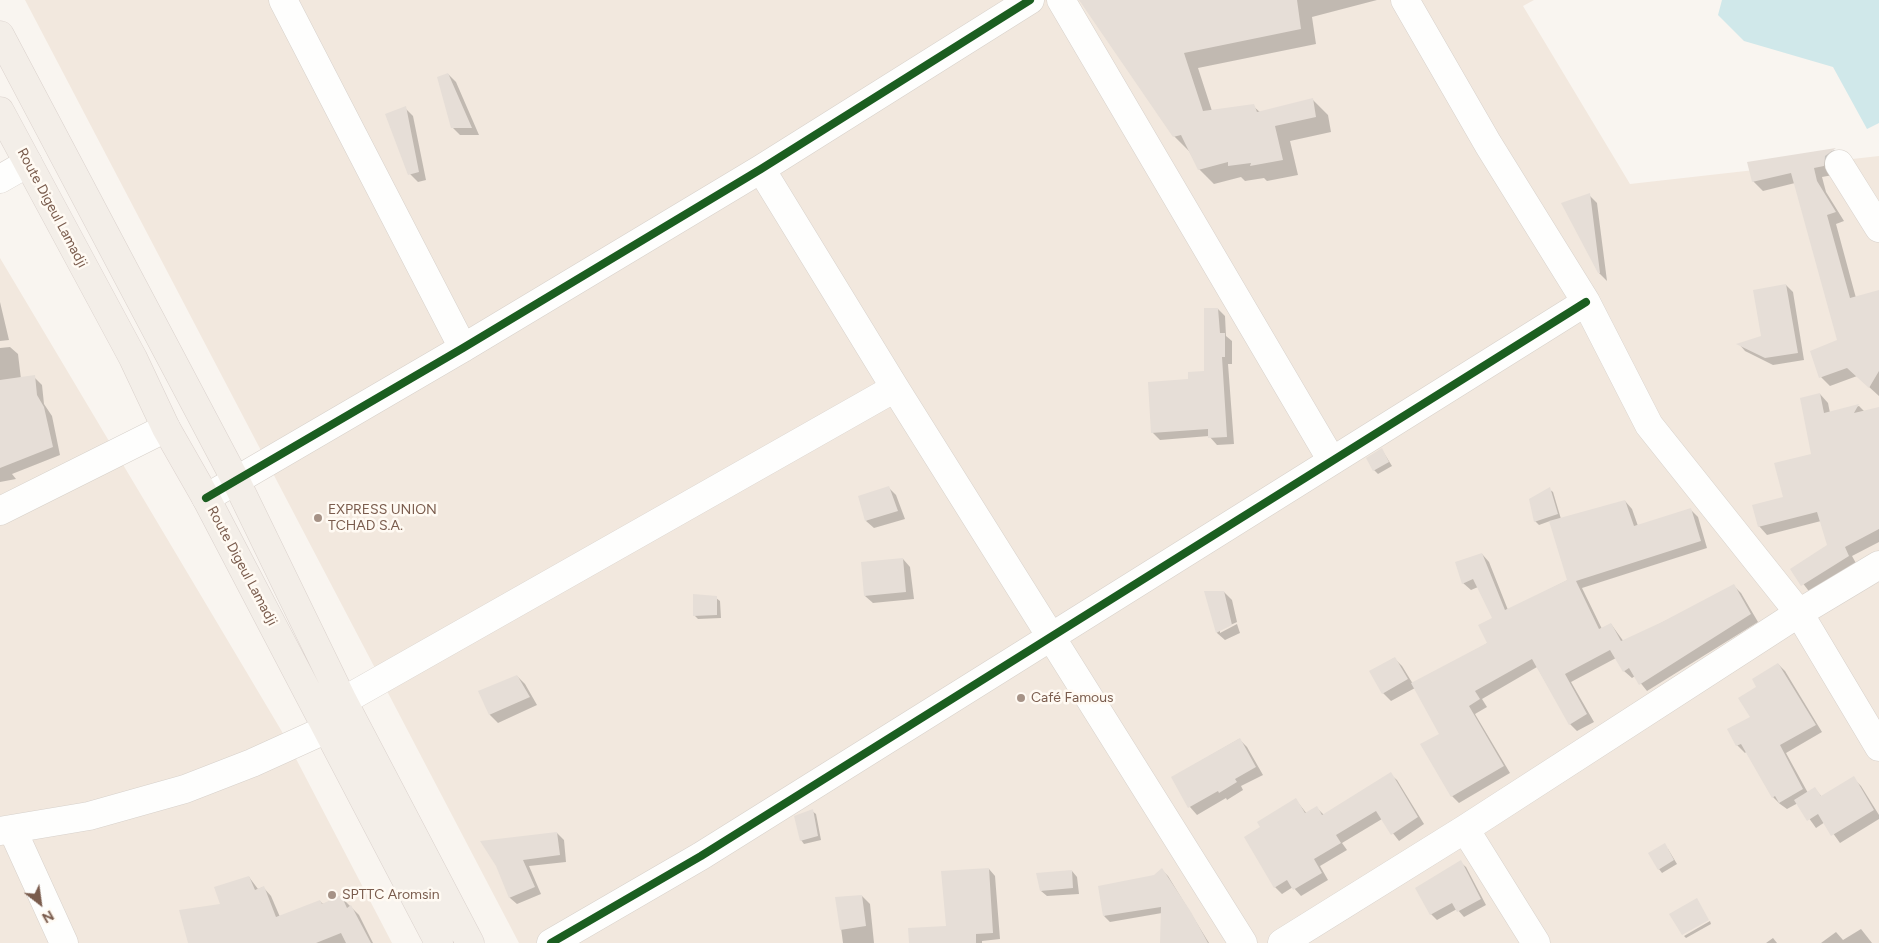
<!DOCTYPE html>
<html>
<head>
<meta charset="utf-8">
<style>
	body { margin:0 }
	#map { position:relative; width:1879px; height:943px; overflow:hidden; background:#f9f5f0; font-family:Figtree,sans-serif }
	canvas { display:block }
	.north { position:absolute; left:15px; top:878px; width:50px; height:50px; -webkit-text-stroke:4px #fffaf3; paint-order:stroke; rotate:150deg; font-size:14px; font-weight:700; line-height:20px; text-align:center; color:#7a5c4d }
	.north::after { content:''; display:block; margin:auto; width:18px; height:22px; background:#7a5c4d; clip-path:polygon(50% 0,100% 100%,50% 72%,0 100%) }
</style>
</head>
<body>
<div id="map">
<canvas width="1879" height="943"></canvas>
<div class="north">N</div>
</div>
<script>
const ctx = document.querySelector('canvas').getContext('2d');
ctx.lineJoin = 'round';
function paint(path, color) {
  ctx.fillStyle = color;
  ctx.fill(path, 'evenodd');
}
function poly(rows) {
  const path = new Path2D();
  for (const r of rows) {
    path.moveTo(r[0], r[1]);
    for (let i = 2; i < r.length; i += 2) path.lineTo(r[i], r[i + 1]);
  }
  return path;
}
function trace(path, color, width, dash) {
  ctx.strokeStyle = color;
  ctx.lineWidth = width;
  ctx.lineCap = dash ? 'butt' : 'round';
  ctx.setLineDash(dash || []);
  ctx.stroke(path);
}
function drawText(font, color, halo, rows, align = 'center') {
  ctx.font = font + ' Figtree,sans-serif';
  ctx.lineWidth = 5;
  ctx.setLineDash([]);
  ctx.textBaseline = 'middle';
  ctx.strokeStyle = halo;
  ctx.fillStyle = color;
  for (const [text, x, y, turn = 0] of rows) {
    ctx.save();
    ctx.translate(x, y);
    ctx.rotate((+turn || 0) * Math.PI / 180);
    ctx.textAlign = isNaN(turn) ? turn : align;
    if (halo) ctx.strokeText(text, 0, 0);
    ctx.fillText(text, 0, 0);
    ctx.restore();
  }
}
paint(poly([
	[25,0,1534,0,1523,6,1630,184,1879,156,1879,943,519,943],
	[0,258,281,730,392,943,0,943]
]), '#f2e8de');
paint(poly([
	[1722,0,1879,0,1879,123,1867,129,1833,67,1744,41,1718,15]
]), '#d0e8ea');
paint(poly([
	[1081,0,1377,0,1312,17,1316,44,1198,68,1212,111,1253,106,1261,113,1313,100,1328,115,1331,132,1290,141,1298,175,1267,181,1264,178,1245,181,1241,177,1214,184,1199,169,1189,151,1174,136],
	[448,74,456,82,479,135,460,135,452,127],
	[405,108,413,116,426,180,418,182,410,174],
	[1836,150,1844,158,1833,175,1822,177,1826,192,1844,221,1836,224,1856,298,1879,296,1879,396,1857,376,1830,386,1821,377,1839,341,1795,183,1763,191,1753,181,1748,163],
	[1589,195,1597,203,1607,281,1599,273],
	[1786,285,1793,292,1804,360,1773,365,1745,351,1739,344,1763,337],
	[0,302,9,340,0,341],
	[1218,309,1225,316,1226,336,1232,341,1232,364,1228,364,1234,444,1217,445,1209,436,1160,440,1152,432,1189,381,1205,372],
	[10,347,18,354,21,379,34,377,42,385,44,404,52,416,60,455,12,474,16,479,0,482,0,348],
	[1820,394,1828,403,1830,413,1859,406,1865,412,1879,408,1879,542,1852,556,1857,565,1811,594,1792,569,1829,546,1821,521,1767,535,1759,526,1784,498,1813,455],
	[1382,450,1392,466,1378,474,1374,470],
	[888,487,896,495,905,519,874,528,866,521],
	[1549,489,1553,492,1561,519,1625,501,1632,509,1638,526,1690,509,1698,517,1707,548,1582,588,1602,629,1611,624,1624,642,1734,586,1741,593,1758,622,1647,691,1635,676,1632,678,1624,671,1616,658,1571,682,1594,722,1577,731,1570,724,1537,667,1482,699,1487,707,1475,714,1510,773,1459,803,1452,796,1441,734,1415,688,1391,701,1383,693,1371,672,1394,658,1402,666,1413,684,1488,643,1494,619,1478,587,1471,590,1463,583,1482,554,1489,562,1508,610,1568,580,1550,521,1539,525,1535,521],
	[903,559,910,567,914,599,873,603,865,596],
	[1224,592,1232,600,1237,622,1220,630,1220,633,1237,624,1240,633,1225,640,1217,633],
	[716,598,720,601,721,618,698,619,694,615],
	[1778,664,1785,671,1822,732,1786,753,1808,793,1815,789,1822,797,1853,778,1861,786,1879,815,1879,819,1840,843,1825,822,1816,828,1798,803,1787,809,1780,804,1773,797,1747,751,1745,753,1737,745,1751,718,1758,687],
	[517,676,525,684,537,705,498,723,490,715,480,692],
	[1239,739,1247,747,1263,775,1241,786,1243,790,1227,800,1226,798,1197,815,1190,807,1173,777],
	[1390,774,1397,780,1424,824,1399,841,1382,819,1342,843,1347,850,1320,866,1328,880,1301,896,1293,887,1282,894,1275,887,1262,828,1296,800,1307,814,1317,808,1324,815],
	[812,811,816,814,821,840,804,844,801,840],
	[557,833,564,840,566,862,529,866,541,894,517,904,510,898,497,865],
	[1668,849,1677,864,1662,873,1659,869],
	[1460,862,1466,867,1486,905,1464,917,1457,909,1437,920,1431,914],
	[989,869,995,876,1000,939,982,941,982,943,918,943,948,927],
	[1162,870,1168,876,1209,943,1161,943,1162,913,1110,922,1104,916],
	[1072,871,1077,877,1079,894,1047,896,1041,891],
	[249,877,258,889,263,887,271,896,280,917,320,901,323,904,341,897,359,915,373,943,190,943],
	[862,896,870,904,874,943,843,943,837,898],
	[1710,921,1711,924,1686,938,1684,936],
	[1861,929,1872,943,1821,943,1836,932,1843,940],
	[1773,938,1777,943,1766,943]
]), '#0003');
paint(poly([
	[1079,0,1297,0,1301,29,1184,53,1203,111,1254,104,1257,112,1313,98,1316,117,1275,126,1283,160,1250,166,1251,163,1228,166,1228,162,1198,170,1181,135,1173,137],
	[448,73,472,128,451,128,437,77],
	[406,106,419,172,408,175,385,114],
	[1836,148,1825,156,1824,166,1814,168,1817,181,1836,212,1827,215,1850,298,1879,290,1879,371,1869,388,1847,368,1819,378,1810,351,1837,340,1791,173,1752,182,1747,162],
	[1590,193,1600,273,1598,273,1561,203],
	[1786,284,1798,353,1765,358,1736,344,1761,336,1753,290],
	[1204,308,1218,308,1220,333,1225,333,1225,357,1222,357,1227,437,1208,438,1208,429,1151,433,1148,382,1188,379,1188,372,1204,371],
	[35,375,37,395,44,407,53,447,0,468,0,380],
	[1820,393,1824,413,1859,404,1854,413,1879,407,1879,529,1845,547,1849,556,1801,586,1790,569,1827,545,1817,512,1758,527,1752,505,1783,497,1774,463,1811,454,1800,398],
	[1382,448,1389,462,1373,471,1366,458],
	[889,486,898,511,865,521,858,496],
	[1550,487,1558,514,1534,522,1529,499],
	[1625,500,1634,526,1691,508,1701,541,1576,581,1599,629,1611,623,1621,641,1662,622,1734,584,1751,614,1639,685,1629,668,1623,672,1610,650,1565,674,1587,714,1569,725,1532,659,1475,691,1480,699,1469,706,1504,766,1451,797,1420,744,1439,734,1411,683,1487,643,1478,625,1492,618,1473,579,1462,584,1455,562,1482,553,1505,610,1567,580,1549,521],
	[903,558,906,592,864,596,861,562],
	[1204,591,1224,591,1232,625,1216,633],
	[693,594,717,596,717,615,693,616],
	[1395,657,1408,679,1382,694,1369,671],
	[1778,663,1816,725,1780,745,1803,789,1779,803,1775,796,1772,798,1741,744,1736,746,1727,729,1750,717,1738,698,1756,687,1752,679],
	[517,675,530,697,489,715,478,691],
	[1240,738,1256,767,1235,779,1237,782,1219,793,1218,791,1188,808,1171,777],
	[1391,772,1418,817,1391,835,1376,811,1336,835,1341,843,1314,859,1322,873,1293,890,1287,880,1274,888,1244,837,1260,827,1257,822,1296,798,1305,813,1317,806,1322,815],
	[1854,776,1874,810,1831,836,1818,814,1807,821,1794,800,1815,787,1821,796],
	[813,809,818,836,800,841,794,816],
	[557,832,560,855,523,860,535,887,509,898,496,866,480,841],
	[1665,843,1674,860,1658,870,1648,853],
	[1461,860,1481,899,1457,912,1452,903,1430,915,1415,888],
	[989,868,993,933,976,934,976,943,909,943,908,928,946,926,941,871],
	[1162,868,1191,912,1208,943,1160,943,1161,907,1103,916,1098,886,1154,875],
	[1072,870,1073,888,1040,891,1036,873],
	[249,876,255,890,264,886,276,917,320,900,322,904,341,895,347,908,351,905,371,943,346,943,341,933,316,943,188,943,179,910,220,904,214,887],
	[862,895,866,926,840,930,835,897],
	[1697,898,1709,920,1682,935,1669,914]
]), '#e6ded7');
const minor = poly([
	[283,0,463,348],
	[1061,0,1332,461],
	[1405,0,1488,144,1586,302,1649,425,1799,613,1879,747],
	[1839,164,1879,228],
	[761,169,895,388,1243,943],
	[0,179,28,163],
	[206,498,463,348,761,169,1030,0],
	[0,511,166,428],
	[343,701,895,388],
	[1465,829,1536,943],
	[0,831,89,816,185,789,252,763,327,729],
	[13,831,64,943],
	[551,943,701,856,1586,302],
	[1282,943,1465,829,1799,613,1879,565]
]);
const major = poly([
	[0,35,236,481,343,701,470,943],
	[0,111,133,358,166,428,206,498,439,943]
]);
trace(minor, '#d7d1cb', 29);
trace(major, '#dad1cc', 29);
trace(minor, '#fefefd', 28);
trace(major, '#f3eee8', 28);
trace(poly([
	[206,498,463,348,761,169,1030,0],
	[551,943,701,856,1586,302]
]), '#1b5e20', 8);
for (const [x, y, r, color] of [
	[318,518,5,"#a69286"],
	[1021,698,5,"#a69286"],
	[332,895,5,"#a69286"]
]) {
  const dot = new Path2D();
  dot.arc(x, y, r, 0, 2 * Math.PI);
  ctx.fillStyle = color;
  ctx.fill(dot);
  trace(dot, '#fffaf3', 2);
}
drawText('14px', '#7a5c4d', '#fffaf3', [
	["Route Digeul Lamadji",52,208,62],
	["Route Digeul Lamadji",242,566,62]
]);
drawText('14px', '#7a5c4d', '#fffaf3', [
	["EXPRESS UNION",328,510],
	["TCHAD S.A.",328,526],
	["Café Famous",1031,698],
	["SPTTC Aromsin",342,895]
], 'left');
</script>
</body>
</html>
